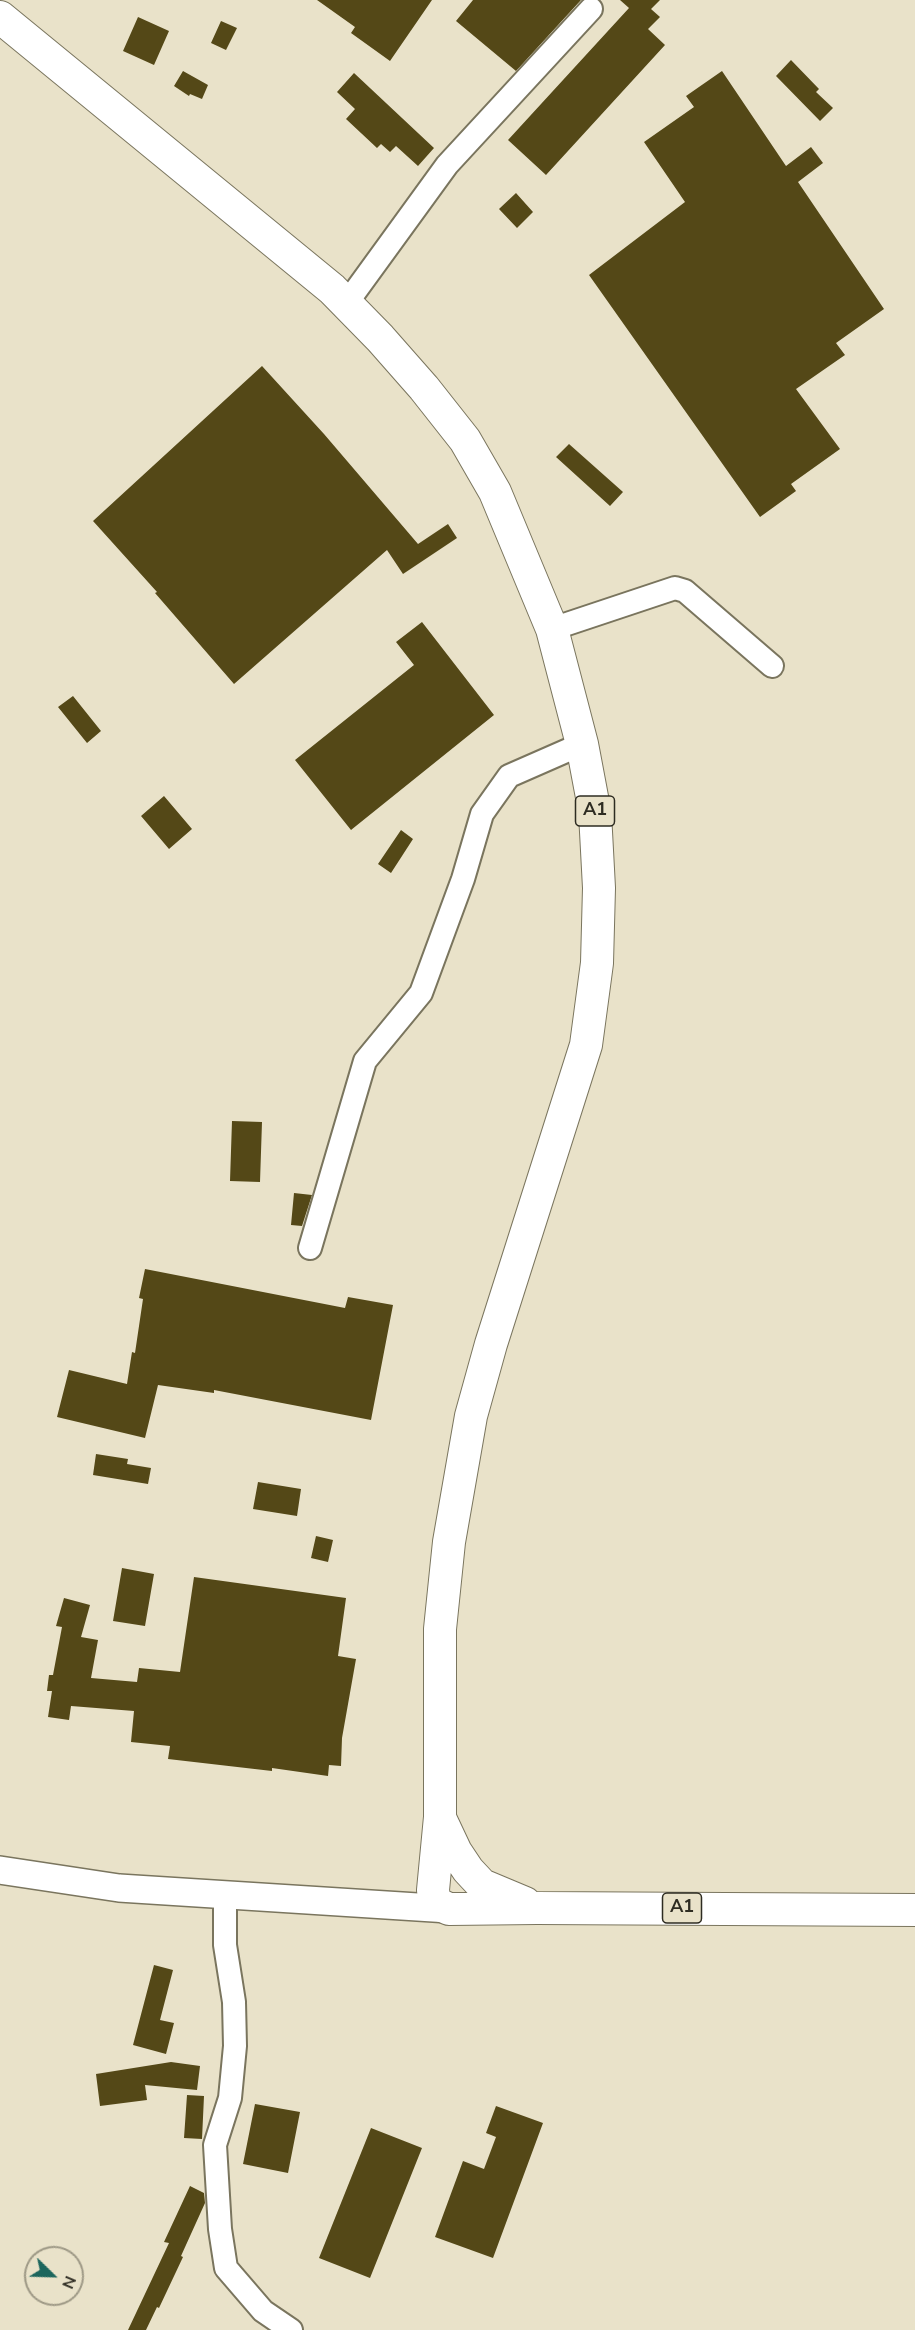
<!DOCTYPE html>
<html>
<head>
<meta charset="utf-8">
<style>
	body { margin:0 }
	#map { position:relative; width:915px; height:2330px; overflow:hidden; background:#e9e2c9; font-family:"Nunito Sans",sans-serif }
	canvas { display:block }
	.north { position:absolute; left:24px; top:2246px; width:60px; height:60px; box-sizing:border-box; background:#e9e2c9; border:2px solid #9e9986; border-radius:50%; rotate:113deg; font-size:16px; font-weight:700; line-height:24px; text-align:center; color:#2e2c22 }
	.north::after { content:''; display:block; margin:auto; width:21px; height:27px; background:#1c665d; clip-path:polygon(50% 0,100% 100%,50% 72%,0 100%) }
</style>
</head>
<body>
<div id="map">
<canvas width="915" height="2330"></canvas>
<div class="north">N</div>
</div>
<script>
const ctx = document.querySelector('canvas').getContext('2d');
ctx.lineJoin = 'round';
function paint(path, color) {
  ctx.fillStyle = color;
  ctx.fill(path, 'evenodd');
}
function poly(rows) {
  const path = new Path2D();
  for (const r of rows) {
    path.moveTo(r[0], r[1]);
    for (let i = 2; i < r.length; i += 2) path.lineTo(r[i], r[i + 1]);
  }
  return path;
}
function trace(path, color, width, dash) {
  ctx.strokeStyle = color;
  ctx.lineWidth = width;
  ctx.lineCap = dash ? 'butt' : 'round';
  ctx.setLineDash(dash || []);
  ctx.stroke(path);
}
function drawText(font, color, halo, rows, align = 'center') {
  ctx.font = font + ' "Nunito Sans",sans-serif';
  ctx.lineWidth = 6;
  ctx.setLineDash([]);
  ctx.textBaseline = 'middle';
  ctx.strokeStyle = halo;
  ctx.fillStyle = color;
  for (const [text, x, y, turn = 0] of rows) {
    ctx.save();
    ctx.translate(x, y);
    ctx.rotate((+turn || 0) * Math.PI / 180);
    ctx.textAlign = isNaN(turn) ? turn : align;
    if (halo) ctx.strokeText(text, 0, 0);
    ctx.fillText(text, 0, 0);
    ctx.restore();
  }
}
paint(poly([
	[317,0,432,0,390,61,351,33,355,27],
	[473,0,581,0,516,71,456,21],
	[620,0,660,0,651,9,660,17,648,29,665,45,546,175,508,140,629,8],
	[138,17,169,31,154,65,123,51],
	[221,21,237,28,226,50,211,43],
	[791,60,819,89,816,92,833,108,820,121,776,76],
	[183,71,208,85,202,99,190,94,189,96,174,86],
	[722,71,786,166,811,147,823,163,798,182,884,309,836,343,845,355,796,389,840,449,791,484,796,491,760,517,589,275,685,202,644,142,694,107,686,96],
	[354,73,434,148,418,166,396,146,390,152,381,144,377,148,346,119,355,109,337,92],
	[516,193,533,212,517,228,499,209],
	[262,366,324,434,418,544,448,524,457,538,403,574,387,550,234,684,155,593,157,592,93,521],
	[569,444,623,492,610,506,556,457],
	[422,622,494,715,351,830,295,760,414,665,396,642],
	[73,696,101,731,87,743,58,707],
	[164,796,192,829,169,849,141,816],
	[401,830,413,839,391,873,378,864],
	[232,1121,262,1122,260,1182,230,1181],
	[294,1193,312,1195,302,1226,291,1225],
	[145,1269,345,1308,348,1297,393,1305,371,1420,214,1390,214,1393,158,1385,145,1438,57,1417,69,1370,127,1384,132,1352,135,1353,143,1299,139,1298],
	[96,1454,128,1459,127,1464,151,1468,148,1484,93,1475],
	[258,1482,301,1489,297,1516,253,1509],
	[316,1536,333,1540,328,1562,311,1558],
	[122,1568,154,1574,145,1626,113,1621],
	[194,1577,346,1598,338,1656,356,1659,342,1738,341,1766,329,1765,328,1776,272,1768,272,1771,168,1759,170,1746,131,1742,134,1711,71,1706,69,1720,48,1717,52,1691,47,1691,49,1675,53,1675,62,1627,56,1626,64,1598,90,1605,81,1637,98,1640,91,1678,137,1682,139,1668,180,1672],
	[154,1965,173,1970,160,2020,174,2023,166,2054,133,2045],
	[171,2062,200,2066,197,2090,145,2085,147,2100,100,2106,96,2074],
	[187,2095,204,2096,202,2139,184,2138],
	[255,2104,300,2112,288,2173,243,2164],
	[496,2106,543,2123,493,2258,435,2237,463,2161,484,2169,496,2137,486,2133],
	[371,2128,422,2148,370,2278,319,2258],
	[190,2186,204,2193,205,2203,181,2256,183,2257,159,2308,157,2307,146,2330,128,2330,169,2243,164,2242]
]), '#544817');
const minor = poly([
	[346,304,447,165,591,9],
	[552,629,675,588,685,591,772,666],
	[310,1248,365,1061,421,993,463,879,482,814,509,776,582,744],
	[225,1895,225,1945,234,2002,235,2046,230,2098,215,2145,220,2229,226,2268,263,2311,291,2330]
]);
const major = poly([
	[0,1870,119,1888,449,1909]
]);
const highway = poly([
	[0,17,332,289,380,338,424,388,465,440,495,492,552,629,582,744,595,813,599,888,597,963,586,1045,491,1344,471,1416,449,1542,440,1629,440,1817,433,1890,434,1898,438,1904,449,1909,537,1908,915,1910],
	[440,1818,456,1852,468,1870,482,1885,525,1903]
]);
trace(minor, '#7a755e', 26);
trace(major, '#7a755e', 30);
trace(highway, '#7a755e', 34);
trace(minor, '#fff', 22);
trace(major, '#fff', 27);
trace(highway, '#fff', 32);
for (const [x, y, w] of [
	[595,811,39],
	[682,1908,39]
]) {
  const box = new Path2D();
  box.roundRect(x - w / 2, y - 15, w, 30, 4.5);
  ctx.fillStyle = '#e9e2c9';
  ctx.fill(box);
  trace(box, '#2e2c22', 1.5);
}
drawText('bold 18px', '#2e2c22', null, [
	["A1",595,811],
	["A1",682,1908]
]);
</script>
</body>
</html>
